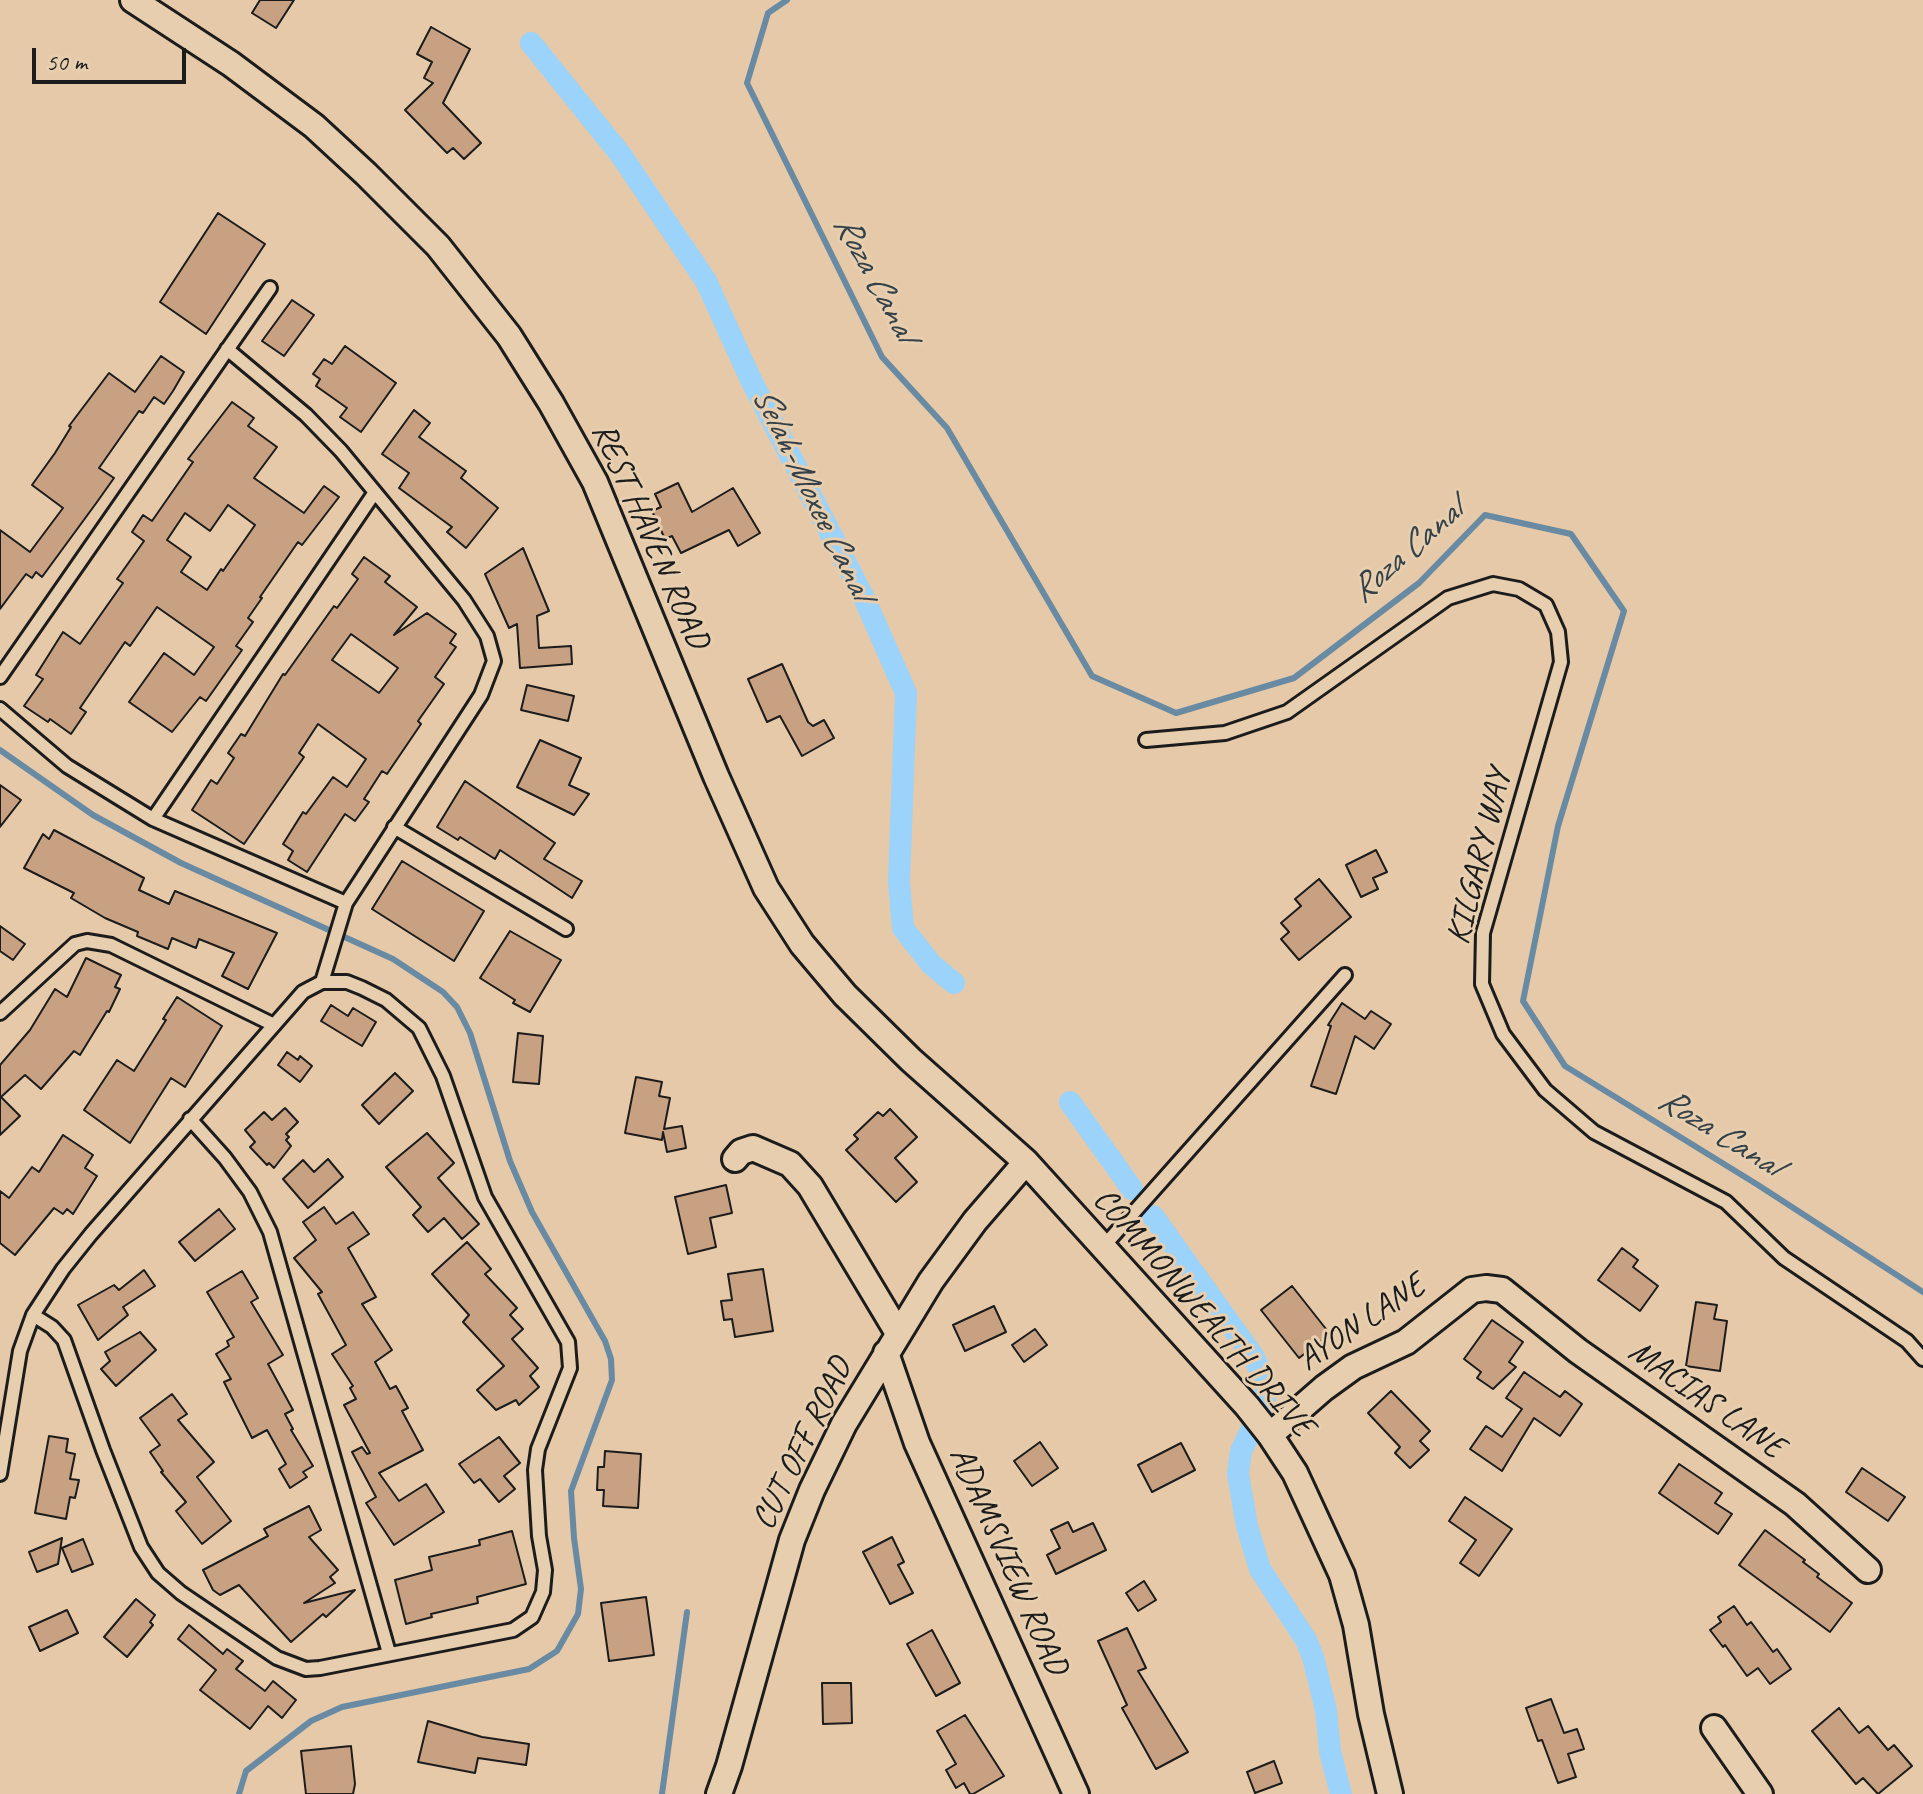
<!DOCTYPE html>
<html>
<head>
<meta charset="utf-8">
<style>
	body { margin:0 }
	#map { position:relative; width:1923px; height:1794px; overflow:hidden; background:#e5c9a8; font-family:Caveat,sans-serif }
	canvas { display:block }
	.scale { position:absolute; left:32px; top:48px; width:154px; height:36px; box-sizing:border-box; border:4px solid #1c1c1c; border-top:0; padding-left:10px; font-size:24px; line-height:28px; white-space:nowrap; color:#1c1c1c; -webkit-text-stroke:6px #e6ceae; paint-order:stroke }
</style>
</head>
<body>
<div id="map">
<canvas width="1923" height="1794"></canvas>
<div class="scale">50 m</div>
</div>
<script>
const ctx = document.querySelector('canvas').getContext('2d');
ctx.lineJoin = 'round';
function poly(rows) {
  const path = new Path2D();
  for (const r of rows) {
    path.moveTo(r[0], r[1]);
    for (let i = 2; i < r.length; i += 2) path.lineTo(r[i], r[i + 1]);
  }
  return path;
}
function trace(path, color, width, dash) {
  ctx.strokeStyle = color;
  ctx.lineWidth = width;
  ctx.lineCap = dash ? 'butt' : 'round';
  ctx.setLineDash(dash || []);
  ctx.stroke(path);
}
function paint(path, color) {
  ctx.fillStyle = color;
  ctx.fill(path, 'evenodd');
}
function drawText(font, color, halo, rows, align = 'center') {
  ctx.font = font + ' Caveat,sans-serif';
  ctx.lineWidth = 6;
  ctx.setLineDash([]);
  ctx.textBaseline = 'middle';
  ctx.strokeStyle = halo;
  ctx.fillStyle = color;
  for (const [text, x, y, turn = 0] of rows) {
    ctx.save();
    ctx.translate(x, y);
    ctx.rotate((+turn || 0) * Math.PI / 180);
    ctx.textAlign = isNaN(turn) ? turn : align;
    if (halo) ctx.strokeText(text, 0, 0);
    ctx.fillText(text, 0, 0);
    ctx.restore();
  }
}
trace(poly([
	[787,0,768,13,747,83,882,357,947,428,1092,676,1176,713,1294,678,1419,583,1485,515,1571,534,1624,611,1558,826,1523,1001,1565,1066,1758,1185,1923,1292],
	[0,750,93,815,181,863,393,959,443,992,457,1007,470,1033,510,1161,532,1212,605,1341,611,1359,612,1380,571,1491,574,1538,581,1589,578,1614,557,1651,529,1669,342,1707,311,1721,246,1771,239,1794],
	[662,1794,687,1612]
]), '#688aa2', 6);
trace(poly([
	[531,43,621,155,706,281,751,380,865,600,906,693,899,882,903,928,931,964,954,983],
	[1070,1102,1132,1189],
	[1153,1216,1253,1356,1263,1376,1266,1394,1264,1403,1241,1451,1238,1474,1247,1526,1260,1569,1306,1640,1313,1657,1326,1710,1330,1751,1341,1794]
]), '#9bd3fb', 22);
const building = poly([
	[260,0,294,0,276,28,252,13,260,0],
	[431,27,470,49,443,103,481,143,464,159,453,148,447,153,405,110,433,83,424,78,432,62,417,54,431,27],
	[218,213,265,244,206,334,160,302,218,213],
	[292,300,314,315,284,356,262,341,292,300],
	[345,346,396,383,361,432,340,417,347,408,316,386,320,379,313,374,324,359,332,364,345,346],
	[161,356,184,372,173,391,164,404,154,397,143,413,139,411,99,468,114,478,97,502,42,577,36,572,32,578,26,574,0,609,0,530,30,552,63,508,32,485,55,453,71,427,69,426,109,373,135,392,161,356],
	[232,402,254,418,248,426,277,447,254,478,304,513,324,486,339,497,302,545,298,542,260,597,262,598,248,618,253,622,236,646,242,650,206,701,200,697,172,732,129,702,164,653,194,675,214,647,157,607,130,646,125,642,80,708,86,712,71,734,50,719,48,722,24,706,43,679,36,675,63,632,80,644,123,583,117,579,144,541,132,532,143,515,152,521,193,462,188,459,232,402],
	[228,505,255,525,223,571,221,569,207,590,181,572,191,557,167,540,185,513,210,531,228,505],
	[414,410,430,423,419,437,466,471,461,478,498,508,466,548,447,532,452,527,399,488,409,473,382,454,414,410],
	[678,483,692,512,733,488,760,533,738,546,729,530,681,553,672,536,665,539,652,511,661,507,655,494,678,483],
	[523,548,549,611,537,616,539,648,571,646,572,664,520,668,517,624,509,628,485,574,523,548],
	[364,557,390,576,385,582,417,607,394,635,427,613,456,634,450,643,456,647,435,677,444,684,418,721,421,724,387,774,382,771,364,799,369,802,355,821,345,814,307,872,288,860,293,851,283,844,303,812,306,814,333,777,347,787,366,759,318,724,299,753,304,757,244,844,192,810,211,780,217,784,234,758,228,753,241,734,245,736,283,674,285,675,334,606,337,608,358,579,352,574,364,557],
	[351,634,398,668,379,693,332,660,351,634],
	[782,664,808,722,813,726,824,720,834,738,802,756,780,716,767,722,748,679,782,664],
	[527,685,574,696,568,721,521,710,527,685],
	[540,740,581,758,569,785,589,794,574,815,517,787,540,740],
	[465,781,555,843,544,859,582,881,572,898,500,850,495,859,460,837,458,840,437,827,465,781],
	[0,785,21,800,0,827,0,785],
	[54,830,144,878,139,890,169,904,175,891,277,933,248,989,222,976,234,953,199,939,196,948,172,938,168,949,137,936,138,932,105,918,71,898,74,893,24,868,43,834,49,839,54,830],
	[1376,850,1387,872,1373,878,1378,889,1361,897,1346,865,1376,850],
	[402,861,484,911,454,961,372,909,402,861],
	[1319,879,1351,917,1299,960,1281,939,1289,932,1281,923,1301,906,1295,899,1319,879],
	[0,926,25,944,13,960,0,951,0,926],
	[510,931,561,960,530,1012,513,1003,515,1000,480,978,510,931],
	[86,958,121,975,115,987,120,989,109,1012,107,1011,80,1055,74,1051,41,1089,25,1075,1,1097,20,1116,0,1135,0,1065,30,1030,55,989,67,997,86,958],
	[177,997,222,1026,185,1087,171,1078,130,1143,84,1110,117,1060,134,1071,166,1020,163,1019,177,997],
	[1342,1003,1365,1019,1371,1011,1391,1024,1374,1049,1355,1036,1336,1094,1311,1086,1331,1026,1328,1025,1342,1003],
	[331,1005,348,1016,353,1008,376,1022,362,1046,321,1021,331,1005],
	[518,1033,543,1036,539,1084,513,1082,518,1033],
	[287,1052,298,1060,300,1056,312,1066,300,1082,278,1065,287,1052],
	[395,1073,413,1091,379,1124,362,1105,395,1073],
	[636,1077,662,1082,659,1096,670,1098,664,1129,682,1126,686,1148,667,1152,663,1132,662,1140,625,1133,636,1077],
	[285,1108,298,1122,286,1134,289,1137,286,1140,291,1146,274,1168,269,1163,267,1165,250,1147,255,1142,245,1130,264,1112,272,1120,285,1108],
	[890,1109,917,1137,895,1158,917,1182,896,1202,846,1150,858,1139,854,1135,878,1112,883,1116,890,1109],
	[427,1133,454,1163,438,1178,479,1224,462,1239,444,1218,428,1232,413,1215,421,1207,386,1167,427,1133],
	[63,1135,93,1155,85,1168,97,1176,73,1214,67,1209,63,1214,54,1208,15,1255,0,1243,0,1191,9,1198,32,1167,39,1172,63,1135],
	[328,1159,343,1177,308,1208,283,1179,303,1160,314,1172,328,1159],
	[726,1185,732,1213,710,1218,716,1247,688,1254,675,1197,726,1185],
	[324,1207,336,1224,353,1212,369,1234,348,1248,376,1297,362,1304,392,1350,375,1362,390,1389,396,1386,408,1408,402,1411,423,1450,379,1473,399,1501,426,1484,444,1512,394,1545,366,1503,376,1497,352,1452,362,1447,367,1454,370,1453,344,1405,356,1399,350,1388,353,1386,332,1354,346,1345,318,1294,322,1292,294,1258,316,1240,303,1222,324,1207],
	[219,1209,235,1229,195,1261,179,1242,219,1209],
	[467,1242,491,1269,485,1274,517,1308,510,1315,523,1329,512,1339,538,1368,530,1376,539,1387,519,1405,516,1400,496,1410,477,1390,504,1366,463,1322,469,1315,432,1274,467,1242],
	[1622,1248,1638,1260,1633,1267,1658,1286,1640,1311,1598,1280,1622,1248],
	[763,1269,773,1331,735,1337,732,1319,724,1320,721,1301,732,1300,728,1274,763,1269],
	[144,1270,155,1286,123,1307,128,1315,98,1340,78,1305,114,1285,119,1290,144,1270],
	[242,1271,258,1298,251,1302,283,1355,268,1364,293,1410,285,1414,293,1429,291,1430,313,1466,303,1472,307,1477,290,1488,279,1469,286,1464,267,1430,252,1438,224,1382,231,1379,216,1354,229,1346,227,1341,234,1337,207,1292,242,1271],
	[1292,1286,1330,1334,1299,1358,1261,1310,1292,1286],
	[1696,1302,1717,1305,1714,1319,1727,1321,1720,1371,1686,1366,1696,1302],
	[994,1306,1006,1332,965,1351,953,1325,994,1306],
	[1492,1320,1523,1342,1509,1362,1516,1367,1493,1389,1477,1378,1481,1372,1464,1359,1492,1320],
	[1035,1329,1047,1345,1024,1362,1012,1345,1035,1329],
	[140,1332,156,1350,116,1386,101,1369,110,1361,105,1352,140,1332],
	[1524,1372,1560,1397,1565,1391,1582,1404,1560,1436,1534,1418,1502,1471,1470,1449,1486,1426,1502,1437,1522,1409,1506,1398,1524,1372],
	[1391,1391,1430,1431,1420,1441,1429,1450,1410,1468,1395,1453,1400,1447,1368,1413,1391,1391],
	[172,1394,187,1414,178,1420,214,1462,197,1477,231,1521,202,1544,176,1511,186,1502,161,1472,163,1471,150,1452,160,1445,140,1418,172,1394],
	[49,1436,68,1439,66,1452,75,1454,70,1479,79,1480,75,1498,70,1497,66,1519,35,1513,49,1436],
	[499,1437,520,1463,504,1476,515,1489,499,1502,480,1479,474,1483,459,1464,499,1437],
	[1040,1442,1058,1468,1032,1486,1014,1461,1040,1442],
	[1181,1443,1195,1470,1152,1492,1138,1465,1181,1443],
	[605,1451,641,1454,638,1508,603,1506,604,1490,597,1490,598,1467,604,1467,605,1451],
	[1679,1464,1722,1493,1715,1503,1732,1514,1718,1534,1659,1493,1679,1464],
	[1862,1468,1905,1497,1888,1521,1846,1492,1862,1468],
	[1465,1497,1512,1529,1479,1576,1460,1563,1476,1540,1449,1521,1465,1497],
	[309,1506,321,1530,309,1537,338,1570,330,1577,335,1583,304,1603,355,1590,326,1617,323,1614,291,1642,239,1585,220,1595,213,1590,203,1570,268,1536,264,1529,309,1506],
	[1068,1522,1073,1532,1093,1523,1106,1550,1056,1574,1047,1555,1060,1548,1051,1530,1068,1522],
	[1765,1530,1805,1560,1803,1562,1819,1574,1817,1577,1852,1603,1830,1632,1739,1565,1765,1530],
	[512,1531,526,1584,477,1597,478,1603,431,1614,432,1617,406,1624,395,1580,432,1570,429,1557,480,1545,479,1540,512,1531],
	[892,1537,904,1562,898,1565,913,1593,890,1604,863,1552,892,1537],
	[62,1538,58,1564,37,1572,29,1552,62,1538],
	[83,1539,93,1564,72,1572,62,1548,83,1539],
	[1144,1581,1156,1600,1138,1611,1126,1593,1144,1581],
	[646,1597,654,1655,609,1661,601,1603,646,1597],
	[136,1599,155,1615,150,1622,153,1625,127,1657,104,1637,136,1599],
	[1734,1606,1747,1625,1751,1622,1773,1652,1777,1649,1791,1669,1770,1684,1758,1668,1747,1676,1725,1645,1723,1647,1710,1630,1721,1622,1718,1617,1734,1606],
	[67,1610,78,1633,40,1651,29,1627,67,1610],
	[189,1625,223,1654,227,1649,243,1661,236,1669,265,1691,273,1681,296,1700,282,1718,268,1706,250,1729,200,1690,216,1670,178,1639,189,1625],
	[1127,1628,1146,1668,1138,1671,1188,1752,1156,1769,1122,1708,1127,1705,1098,1641,1127,1628],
	[932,1630,960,1683,936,1696,907,1644,932,1630],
	[822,1683,851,1683,852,1723,823,1724,822,1683],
	[1551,1699,1564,1733,1577,1729,1584,1749,1568,1754,1576,1777,1558,1783,1542,1740,1538,1741,1526,1708,1551,1699],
	[1839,1708,1859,1733,1868,1726,1888,1750,1894,1745,1912,1766,1878,1794,1863,1778,1856,1784,1812,1731,1839,1708],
	[965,1715,1004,1776,973,1794,970,1794,964,1783,956,1788,946,1770,956,1764,937,1731,965,1715],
	[428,1721,482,1737,529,1744,526,1765,478,1758,475,1773,418,1762,428,1721],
	[351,1746,355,1784,353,1794,306,1794,301,1751,351,1746],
	[1274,1761,1282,1783,1255,1793,1247,1772,1274,1761]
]);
paint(building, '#c8a182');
trace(building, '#1c1c1c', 2);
const lane = poly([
	[0,677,270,288],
	[0,709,67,766,153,819,346,903],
	[1146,740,1225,733,1287,712,1448,598,1493,584,1519,589,1546,605,1558,632,1561,662,1483,933,1482,984,1503,1034,1545,1090,1594,1132,1726,1202,1784,1258,1907,1341,1923,1359],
	[153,819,375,492],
	[394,827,566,929],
	[0,1013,75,944,87,941,111,945,274,1025],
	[190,1119,225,1158,250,1192,270,1232,389,1653],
	[1103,1247,1345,975],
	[33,1315,52,1327,64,1340,103,1450,141,1547,158,1573,181,1593,277,1658,306,1669,320,1668,513,1630,532,1617,543,1592,545,1570,539,1536,535,1470,538,1449,570,1368,568,1342,485,1197,443,1076,419,1028,386,1000,362,988,347,982,322,982],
	[0,1474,20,1351,33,1315,63,1269,91,1234,303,992,322,982,346,903,481,695,494,661,487,636,464,600,341,451,306,415,227,349]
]);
const street = poly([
	[133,0,231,64,314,126,366,174,438,246,509,336,551,403,595,482,716,776,766,888,802,944,845,995,911,1060,1026,1162,1247,1406,1270,1435,1295,1473,1342,1575,1356,1625,1371,1714,1390,1794],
	[735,1159,741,1152,753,1148,790,1164,810,1186,898,1333],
	[886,1353,917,1443,1076,1794],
	[1270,1435,1324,1388,1353,1367,1406,1342,1472,1290,1486,1288,1502,1290,1578,1351,1795,1504,1868,1570],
	[1714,1728,1760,1794],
	[719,1794,729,1766,792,1540,812,1490,844,1424,931,1281,975,1221,1026,1162]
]);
trace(lane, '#1c1c1c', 18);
trace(street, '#1c1c1c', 30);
trace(lane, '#e6ceae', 12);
trace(street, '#e6ceae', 24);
drawText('34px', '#1c1c1c', '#e6ceae', [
	["REST HAVEN ROAD",650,536,66],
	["KILGARY WAY",1480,857,-76],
	["COMMONWEALTH DRIVE",1203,1313,49],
	["AYON LANE",1362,1323,-34],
	["MACIAS LANE",1706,1400,35],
	["CUT OFF ROAD",803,1444,-64],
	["ADAMSVIEW ROAD",1008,1561,66]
]);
drawText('italic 36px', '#354149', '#e6ceae', [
	["Roza Canal",874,278,62],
	["Selah-Moxee Canal",811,493,64],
	["Roza Canal",1407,552,-41],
	["Roza Canal",1719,1133,32]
]);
</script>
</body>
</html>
